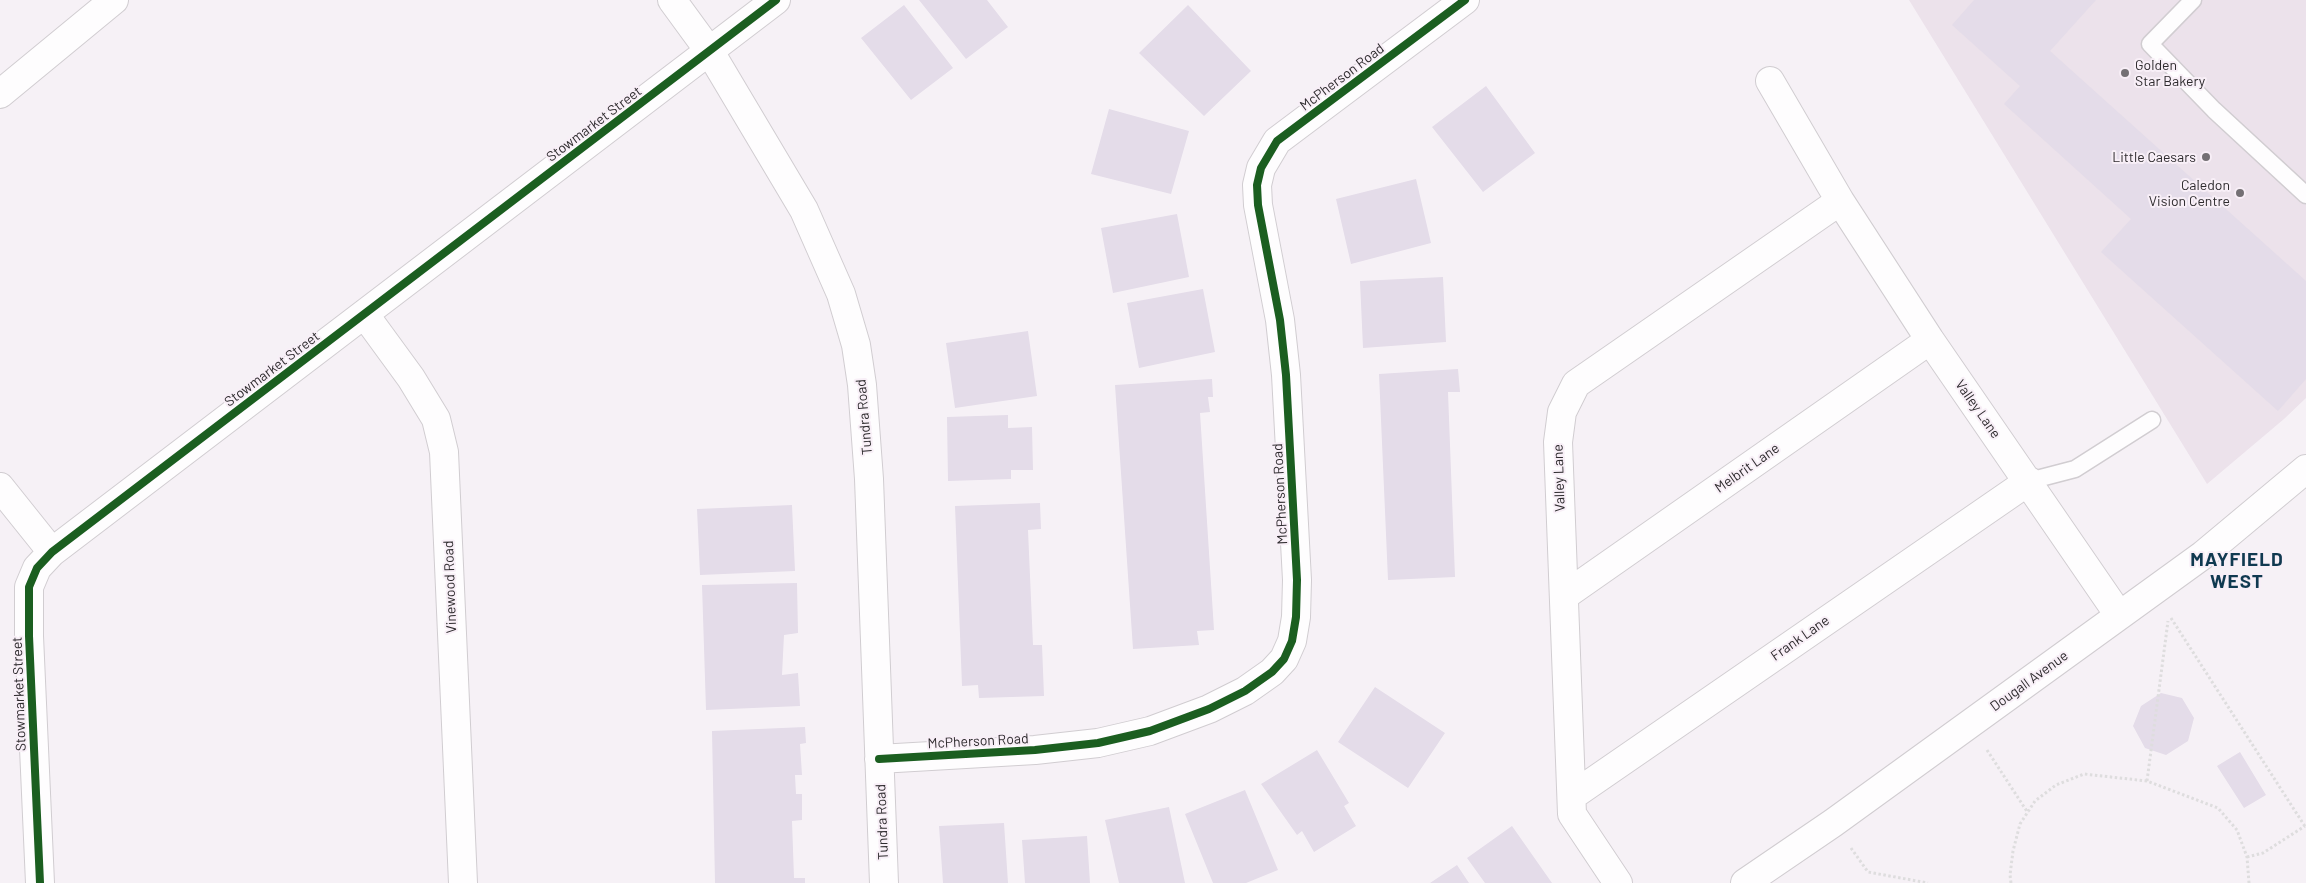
<!DOCTYPE html>
<html>
<head>
<meta charset="utf-8">
<style>
	body { margin:0 }
	canvas { display:block; background:#f6f1f6 }
</style>
</head>
<body>
<canvas width="2306" height="883"></canvas>
<script>
const ctx = document.querySelector('canvas').getContext('2d');
ctx.lineJoin = 'round';
function paint(path, color) {
  ctx.fillStyle = color;
  ctx.fill(path, 'evenodd');
}
function poly(rows) {
  const path = new Path2D();
  for (const r of rows) {
    path.moveTo(r[0], r[1]);
    for (let i = 2; i < r.length; i += 2) path.lineTo(r[i], r[i + 1]);
  }
  return path;
}
function trace(path, color, width, dash) {
  ctx.strokeStyle = color;
  ctx.lineWidth = width;
  ctx.lineCap = dash ? 'butt' : 'round';
  ctx.setLineDash(dash || []);
  ctx.stroke(path);
}
function drawText(font, color, halo, rows, align = 'center') {
  ctx.font = font + ' Barlow,sans-serif';
  ctx.lineWidth = 4;
  ctx.setLineDash([]);
  ctx.textBaseline = 'middle';
  ctx.strokeStyle = halo;
  ctx.fillStyle = color;
  for (const [text, x, y, turn = 0] of rows) {
    ctx.save();
    ctx.translate(x, y);
    ctx.rotate((+turn || 0) * Math.PI / 180);
    ctx.textAlign = isNaN(turn) ? turn : align;
    if (halo) ctx.strokeText(text, 0, 0);
    ctx.fillText(text, 0, 0);
    ctx.restore();
  }
}
paint(poly([
	[1909,0,2306,0,2306,398,2284,419,2207,484]
]), '#ece2eb');
paint(poly([
	[919,0,987,0,1008,27,966,59],
	[1974,0,2096,0,2050,51,2306,281,2306,379,2278,411,2101,252,2131,219,2004,104,2020,86,1952,25],
	[904,5,953,68,911,100,861,38],
	[1188,5,1251,71,1204,116,1139,53],
	[1486,86,1535,153,1483,192,1432,127],
	[1109,109,1189,131,1171,194,1091,174],
	[1416,179,1431,243,1351,264,1336,199],
	[1177,214,1189,277,1113,293,1101,228],
	[1443,277,1446,342,1363,348,1360,281],
	[1203,289,1215,352,1139,368,1127,303],
	[1028,331,1037,396,955,408,946,343],
	[1458,369,1460,392,1448,392,1455,577,1388,580,1379,374],
	[1212,379,1213,397,1208,397,1210,412,1200,413,1214,630,1197,631,1199,645,1133,649,1115,385],
	[1008,415,1008,428,1032,427,1033,470,1011,470,1011,479,948,481,947,417],
	[1040,503,1041,529,1028,530,1033,645,1042,645,1044,696,979,698,978,685,962,686,955,506],
	[792,505,795,571,700,575,697,509],
	[797,583,798,633,784,635,782,675,798,673,800,706,706,710,702,585],
	[1375,687,1445,733,1408,788,1338,742],
	[2161,693,2182,698,2194,718,2188,741,2166,755,2145,748,2133,726,2141,706],
	[805,727,806,743,800,744,802,775,795,775,796,794,802,794,802,820,792,821,794,878,805,878,805,883,715,883,712,731],
	[1317,750,1349,803,1344,806,1356,826,1314,852,1302,831,1297,835,1261,784],
	[2240,752,2266,795,2244,808,2217,766],
	[1245,790,1278,870,1246,883,1213,883,1185,814],
	[1169,807,1185,883,1119,883,1105,820],
	[1004,823,1008,883,943,883,939,826],
	[1512,826,1552,883,1485,883,1467,858],
	[1087,836,1090,883,1025,883,1022,840],
	[1457,865,1469,883,1430,883]
]), '#e4dce9');
const service = poly([
	[2193,0,2150,44,2214,110,2306,195],
	[2029,481,2075,469,2152,420]
]);
const minor = poly([
	[672,0,710,52,804,210,841,294,856,345,862,385,869,479,884,883],
	[1770,81,1840,201,1930,340,2119,615],
	[0,94,114,0],
	[365,315,411,378,436,419,444,452,463,883],
	[0,487,52,552],
	[1564,596,1930,340],
	[879,759,1035,750,1098,743,1150,731,1209,709,1245,691,1272,672,1284,659,1292,641,1296,617,1297,580,1286,375,1280,320,1258,205,1257,185,1261,168,1277,141,1465,0],
	[1572,796,2029,481],
	[40,883,29,636,29,587,37,568,52,552,776,0],
	[1618,883,1572,814,1558,442,1562,412,1576,384,1840,201]
]);
const tertiary = poly([
	[1745,883,1833,823,2203,555,2306,469]
]);
trace(service, '#d1cdd1', 19);
trace(minor, '#d1cdd1', 30);
trace(tertiary, '#d1cdd1', 30);
trace(poly([
	[2171,618,2306,828],
	[1987,750,2028,813],
	[2147,781,2168,621],
	[1851,848,1868,872,1928,883],
	[2247,857,2263,853,2305,826],
	[2011,883,2010,875,2013,851,2020,824,2035,801,2056,785,2084,774,2147,781,2218,808,2237,830,2247,857,2249,883]
]), '#deddde', 3, [2.5, 2.5]);
trace(service, '#fefdfe', 16);
trace(minor, '#fefdfe', 28);
trace(tertiary, '#fefdfe', 28);
trace(poly([
	[879,759,1035,750,1098,743,1150,731,1209,709,1245,691,1272,672,1284,659,1292,641,1296,617,1297,580,1286,375,1280,320,1258,205,1257,185,1261,168,1277,141,1465,0],
	[40,883,29,636,29,587,37,568,52,552,776,0]
]), '#1b5e20', 8);
for (const [x, y, r, color] of [
	[2125,73,5,"#747074"],
	[2206,157,5,"#747074"],
	[2240,193,5,"#747074"]
]) {
  const dot = new Path2D();
  dot.arc(x, y, r, 0, 2 * Math.PI);
  ctx.fillStyle = color;
  ctx.fill(dot);
  trace(dot, '#f8eff7', 2);
}
drawText('14px', '#2e2b2e', '#f8eff7', [
	["Golden",2135,65,"left"],
	["Star Bakery",2135,81,"left"],
	["Little Caesars",2196,157],
	["Caledon",2230,185],
	["Vision Centre",2230,201]
], 'right');
drawText('14px', '#2e2b2e', '#f8eff7', [
	["McPherson Road",1342,77,-37],
	["Stowmarket Street",594,124,-37],
	["Stowmarket Street",272,369,-37],
	["Valley Lane",1978,409,55],
	["Tundra Road",864,417,-95],
	["Melbrit Lane",1747,468,-35],
	["Valley Lane",1559,478,-92],
	["McPherson Road",1280,494,-93],
	["Vinewood Road",450,587,-92],
	["Frank Lane",1800,638,-35],
	["Dougall Avenue",2029,681,-36],
	["Stowmarket Street",19,694,-92],
	["McPherson Road",978,741,-3],
	["Tundra Road",882,822,-92]
]);
ctx.letterSpacing = '1px';
drawText('bold 19px', '#103950', '#f8eff7', [
	["MAYFIELD",2237,560],
	["WEST",2237,582]
]);
ctx.letterSpacing = '0px';
</script>
</body>
</html>
